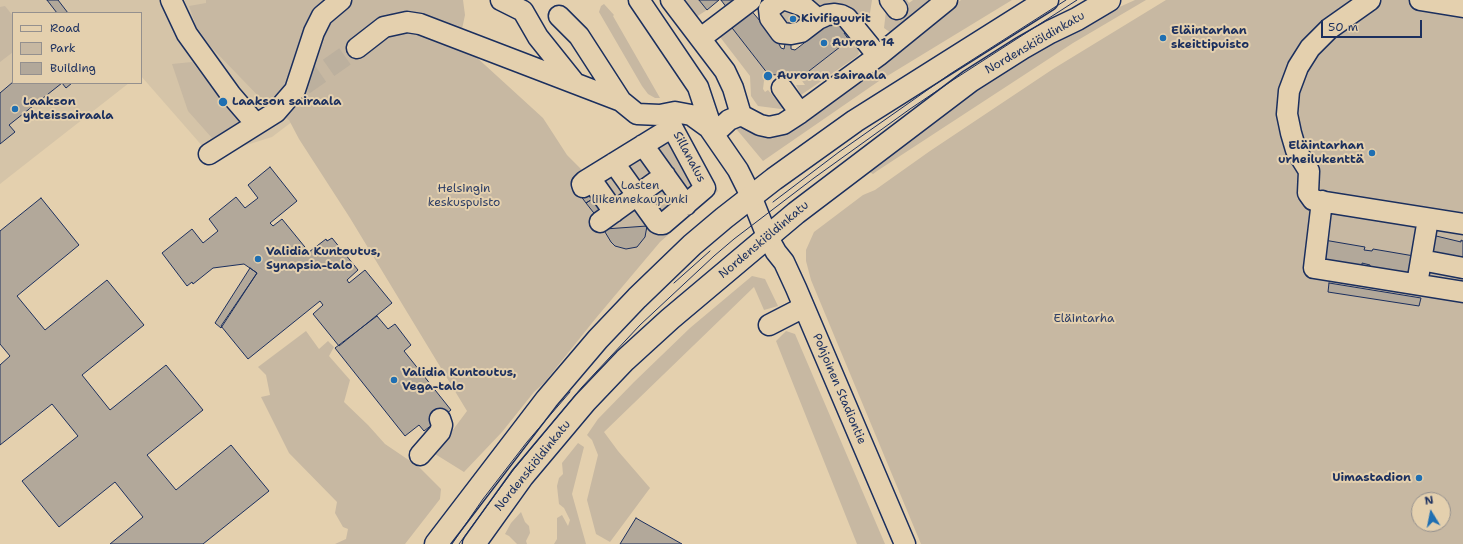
<!DOCTYPE html>
<html>
<head>
<meta charset="utf-8">
<style>
	body { margin:0 }
	#map { position:relative; width:1463px; height:544px; overflow:hidden; background:#e4d0ae; font-family:"Shantell Sans",sans-serif }
	canvas { display:block }
	.legend { position:absolute; left:12px; top:12px; width:130px; height:72px; box-sizing:border-box; background:#e4d0ae; border:1px solid #94908e; margin:0; padding:5px 7px; list-style:none; font-size:12px; color:#1b2f5e }
	.legend li { display:flex; align-items:center; gap:8px; height:20px }
	.legend b { width:20px; border:1px solid #94908e }
	.north { position:absolute; left:1411px; top:492px; width:40px; height:40px; box-sizing:border-box; background:#e4d0ae; border:1px solid #94908e; border-radius:50%; rotate:350deg; font-size:11px; font-weight:700; line-height:16px; text-align:center; color:#1b2f5e }
	.north::after { content:''; display:block; margin:auto; width:14px; height:18px; background:#1f6fb2; clip-path:polygon(50% 0,100% 100%,50% 72%,0 100%) }
	.scale { position:absolute; left:1321px; top:20px; width:101px; height:18px; box-sizing:border-box; border:2px solid #1b2f5e; border-top:0; padding-left:5px; font-size:12px; line-height:14px; white-space:nowrap; color:#1b2f5e; -webkit-text-stroke:3px #e4d0ae; paint-order:stroke }
</style>
</head>
<body>
<div id="map">
<canvas width="1463" height="544"></canvas>
<ul class="legend">
<li><b style="height:5px;background:#e4d0ae"></b>Road</li>
<li><b style="height:11px;background:#c7b8a2"></b>Park</li>
<li><b style="height:11px;background:#b2a89a"></b>Building</li>
</ul>
<div class="north">N</div>
<div class="scale">50 m</div>
</div>
<script>
const ctx = document.querySelector('canvas').getContext('2d');
ctx.lineJoin = 'round';
function paint(path, color) {
  ctx.fillStyle = color;
  ctx.fill(path, 'evenodd');
}
function poly(rows) {
  const path = new Path2D();
  for (const r of rows) {
    path.moveTo(r[0], r[1]);
    for (let i = 2; i < r.length; i += 2) path.lineTo(r[i], r[i + 1]);
  }
  return path;
}
function trace(path, color, width, dash) {
  ctx.strokeStyle = color;
  ctx.lineWidth = width;
  ctx.lineCap = dash ? 'butt' : 'round';
  ctx.setLineDash(dash || []);
  ctx.stroke(path);
}
function drawText(font, color, halo, rows, align = 'center') {
  ctx.font = font + ' "Shantell Sans",sans-serif';
  ctx.lineWidth = 4;
  ctx.setLineDash([]);
  ctx.textBaseline = 'middle';
  ctx.strokeStyle = halo;
  ctx.fillStyle = color;
  for (const [text, x, y, turn = 0] of rows) {
    ctx.save();
    ctx.translate(x, y);
    ctx.rotate((+turn || 0) * Math.PI / 180);
    ctx.textAlign = isNaN(turn) ? turn : align;
    if (halo) ctx.strokeText(text, 0, 0);
    ctx.fillText(text, 0, 0);
    ctx.restore();
  }
}
paint(poly([
	[0,0,220,0,293,121,272,137,211,156,141,76,141,13,13,13,13,83,129,83,0,184]
]), '#d5c4a8');
paint(poly([
	[206,0,463,0,465,15,459,43,462,44,543,118,567,155,582,170,660,123,678,121,718,191,660,242,596,318,544,383,534,392,502,432,464,472,435,454,467,411,350,218,299,139,289,120,267,105,211,47,196,26,189,6,206,3],
	[681,0,699,0,707,10,696,17],
	[803,0,872,0,870,13,860,23],
	[889,0,907,0,909,3,913,0,939,0,891,33,884,28,886,11],
	[961,0,1012,0,879,81,763,161,733,125,735,122,758,133,877,67],
	[1135,0,1146,0,1073,43,877,171,873,174,868,171,978,85,1084,23],
	[1166,0,1463,0,1463,544,921,544,811,280,806,261,806,250,814,232,863,195,875,190,930,151,1053,69],
	[1419,500,1443,500,1443,524,1419,524],
	[604,4,614,15,613,16,660,98,655,98,648,94,642,86,599,12,601,6],
	[5,6,13,16,13,52,0,62,0,7],
	[790,8,805,19,791,29,780,18,781,10],
	[729,24,768,74,764,81,763,89,765,92,768,90,783,108,781,109,758,106,751,96,750,76,717,33],
	[849,40,854,46,856,45,858,49,859,54,856,57,801,95,796,85,805,85,800,78],
	[192,62,239,122,220,138,212,138,188,111,172,64],
	[752,276,765,279,778,306,764,310,754,287,604,432,618,451,650,488,610,542,596,534,587,500,598,455,592,440,587,435,598,419,634,382,690,328],
	[306,331,319,349,328,341,334,347,329,356,350,380,344,402,368,425,385,444,419,467,441,489,440,499,405,544,335,544,346,539,348,529,343,527,335,513,337,502,289,453,261,397,270,395,266,375,258,367],
	[786,331,795,334,885,544,857,544,776,341],
	[578,443,584,447,572,494,586,544,554,544,557,539,557,518,562,515,568,526,570,520,564,508,559,504,557,486,559,478,563,474,562,463],
	[521,512,525,522,529,526,530,533,526,541,527,544,517,544,509,536,505,534,511,523]
]), '#c7b8a2');
const building = poly([
	[47,0,58,0,68,13,57,13,47,0],
	[699,0,719,0,707,10,699,0],
	[721,0,737,0,727,8,721,0],
	[749,8,778,42,781,48,784,49,785,44,791,44,791,49,795,50,808,40,807,38,833,20,838,27,841,24,846,31,844,33,849,40,800,78,768,74,729,24,749,8],
	[13,82,72,83,66,88,62,83,9,125,15,132,0,144,0,93,13,82],
	[270,167,297,201,270,223,273,226,282,219,309,252,326,239,327,241,332,238,358,270,347,280,349,283,365,270,392,303,339,346,313,314,323,305,320,301,248,359,221,326,257,273,244,264,213,268,193,284,192,282,187,286,162,253,192,229,203,243,218,231,209,219,236,197,245,208,258,198,248,185,270,167],
	[584,186,594,198,586,203,577,191,584,186],
	[41,198,79,245,17,296,45,330,107,280,144,325,82,375,110,410,166,365,203,410,147,455,176,490,231,445,269,491,203,544,110,544,143,517,115,482,59,527,22,481,78,436,52,404,0,445,0,365,10,356,0,344,0,231,41,198],
	[594,198,604,212,597,217,586,203,594,198],
	[647,226,645,237,637,247,626,249,615,246,611,242,605,232,605,229,647,226],
	[1432,235,1461,242,1461,240,1463,241,1463,261,1429,255,1432,235],
	[1324,240,1365,247,1364,250,1372,251,1373,249,1414,256,1411,274,1370,267,1370,265,1362,263,1362,266,1321,259,1324,240],
	[250,268,257,273,221,328,215,323,250,268],
	[1329,283,1421,298,1419,306,1328,292,1329,283],
	[377,316,388,329,395,324,411,345,404,351,451,410,424,431,419,425,405,436,335,348,377,316],
	[636,518,641,521,682,544,620,544,636,518]
]);
paint(building, '#b2a89a');
trace(building, '#1b2f5e', 1);
trace(poly([
	[304,85,357,48]
]), '#bcb09e', 20, [20, 10]);
const minor = poly([
	[171,0,187,34,231,95,256,124],
	[501,0,523,11,538,37,574,82],
	[639,0,698,87,713,132],
	[671,0,725,71,733,88,741,115],
	[781,0,769,9,770,18,781,33,791,34,801,32,818,19,827,15,835,14,841,15,847,18,878,56],
	[786,0,803,6,818,19],
	[890,0,897,9],
	[1370,0,1329,29,1310,48,1298,67,1289,91,1287,114,1291,133,1296,150,1309,171,1308,193,1313,200,1463,224],
	[1420,0,1463,7],
	[559,16,579,36,621,101,637,114,660,115,675,112,691,115,709,128,738,170,751,196,767,236,776,252,784,262,796,288,905,544],
	[701,38,751,0],
	[357,48,384,27,407,22,420,24,621,101],
	[782,88,800,113],
	[714,134,729,120,741,115,760,125,769,127,783,124,800,113,878,56,947,0],
	[643,145,686,205],
	[209,154,276,112,295,90,314,32,322,16,341,0],
	[590,178,614,212],
	[583,187,582,184,585,181,671,128,672,127,705,188,663,224,660,224,657,223,614,163],
	[1322,201,1314,268,1463,292],
	[600,222,665,175],
	[1421,260,1463,268],
	[1417,284,1428,219],
	[769,325,804,307],
	[420,455,440,432,442,425,440,419]
]);
const major = poly([
	[436,544,547,399,598,339,637,298,692,245,724,218,774,179,855,121,1047,0],
	[474,544,522,477,585,402,625,360,670,319,796,213,970,81,1022,48,1050,32,1077,19,1109,0]
]);
trace(minor, '#1b2f5e', 23);
trace(major, '#1b2f5e', 25);
trace(minor, '#e4d0ae', 20);
trace(major, '#e4d0ae', 22);
trace(poly([
	[773,202,839,152,906,105,950,74,1066,0],
	[674,283,710,251],
	[452,544,483,499,527,442,570,392],
	[459,544,514,469,582,387,640,325,714,256,734,239,814,178,910,109,953,80,1077,0]
]), '#1b2f5e', 1);
for (const [x, y, r, color] of [
	[793,19,4,"#1f6fb2"],
	[1163,38,4,"#1f6fb2"],
	[824,43,4,"#1f6fb2"],
	[768,76,5,"#1f6fb2"],
	[223,102,5,"#1f6fb2"],
	[15,109,4,"#1f6fb2"],
	[1372,153,4,"#1f6fb2"],
	[258,259,4,"#1f6fb2"],
	[394,380,4,"#1f6fb2"],
	[1419,478,4,"#1f6fb2"]
]) {
  const dot = new Path2D();
  dot.arc(x, y, r, 0, 2 * Math.PI);
  ctx.fillStyle = color;
  ctx.fill(dot);
  trace(dot, '#e4d0ae', 1.5);
}
drawText('bold 12px', '#1b2f5e', '#e4d0ae', [
	["Kivifiguurit",801,19],
	["Eläintarhan",1171,31],
	["skeittipuisto",1171,45],
	["Aurora 14",832,43],
	["Auroran sairaala",777,76],
	["Laakson",23,102],
	["yhteissairaala",23,116],
	["Laakson sairaala",232,102],
	["Eläintarhan",1364,146,"right"],
	["urheilukenttä",1364,160,"right"],
	["Validia Kuntoutus,",266,252],
	["Synapsia-talo",266,266],
	["Validia Kuntoutus,",402,373],
	["Vega-talo",402,387],
	["Uimastadion",1411,478,"right"]
], 'left');
drawText('12px', '#1b2f5e', '#e4d0ae', [
	["Nordenskiöldinkatu",1035,43,-30],
	["Sillanalus",689,157,62],
	["Nordenskiöldinkatu",764,240,-40],
	["Pohjoinen Stadiontie",839,389,67],
	["Nordenskiöldinkatu",533,466,-51]
]);
drawText('12px', '#2c3d65', '#e4d0ae', [
	["Lasten",640,186],
	["liikennekaupunki",640,200],
	["Helsingin",464,189],
	["keskuspuisto",464,203],
	["Eläintarha",1084,319]
]);
</script>
</body>
</html>
